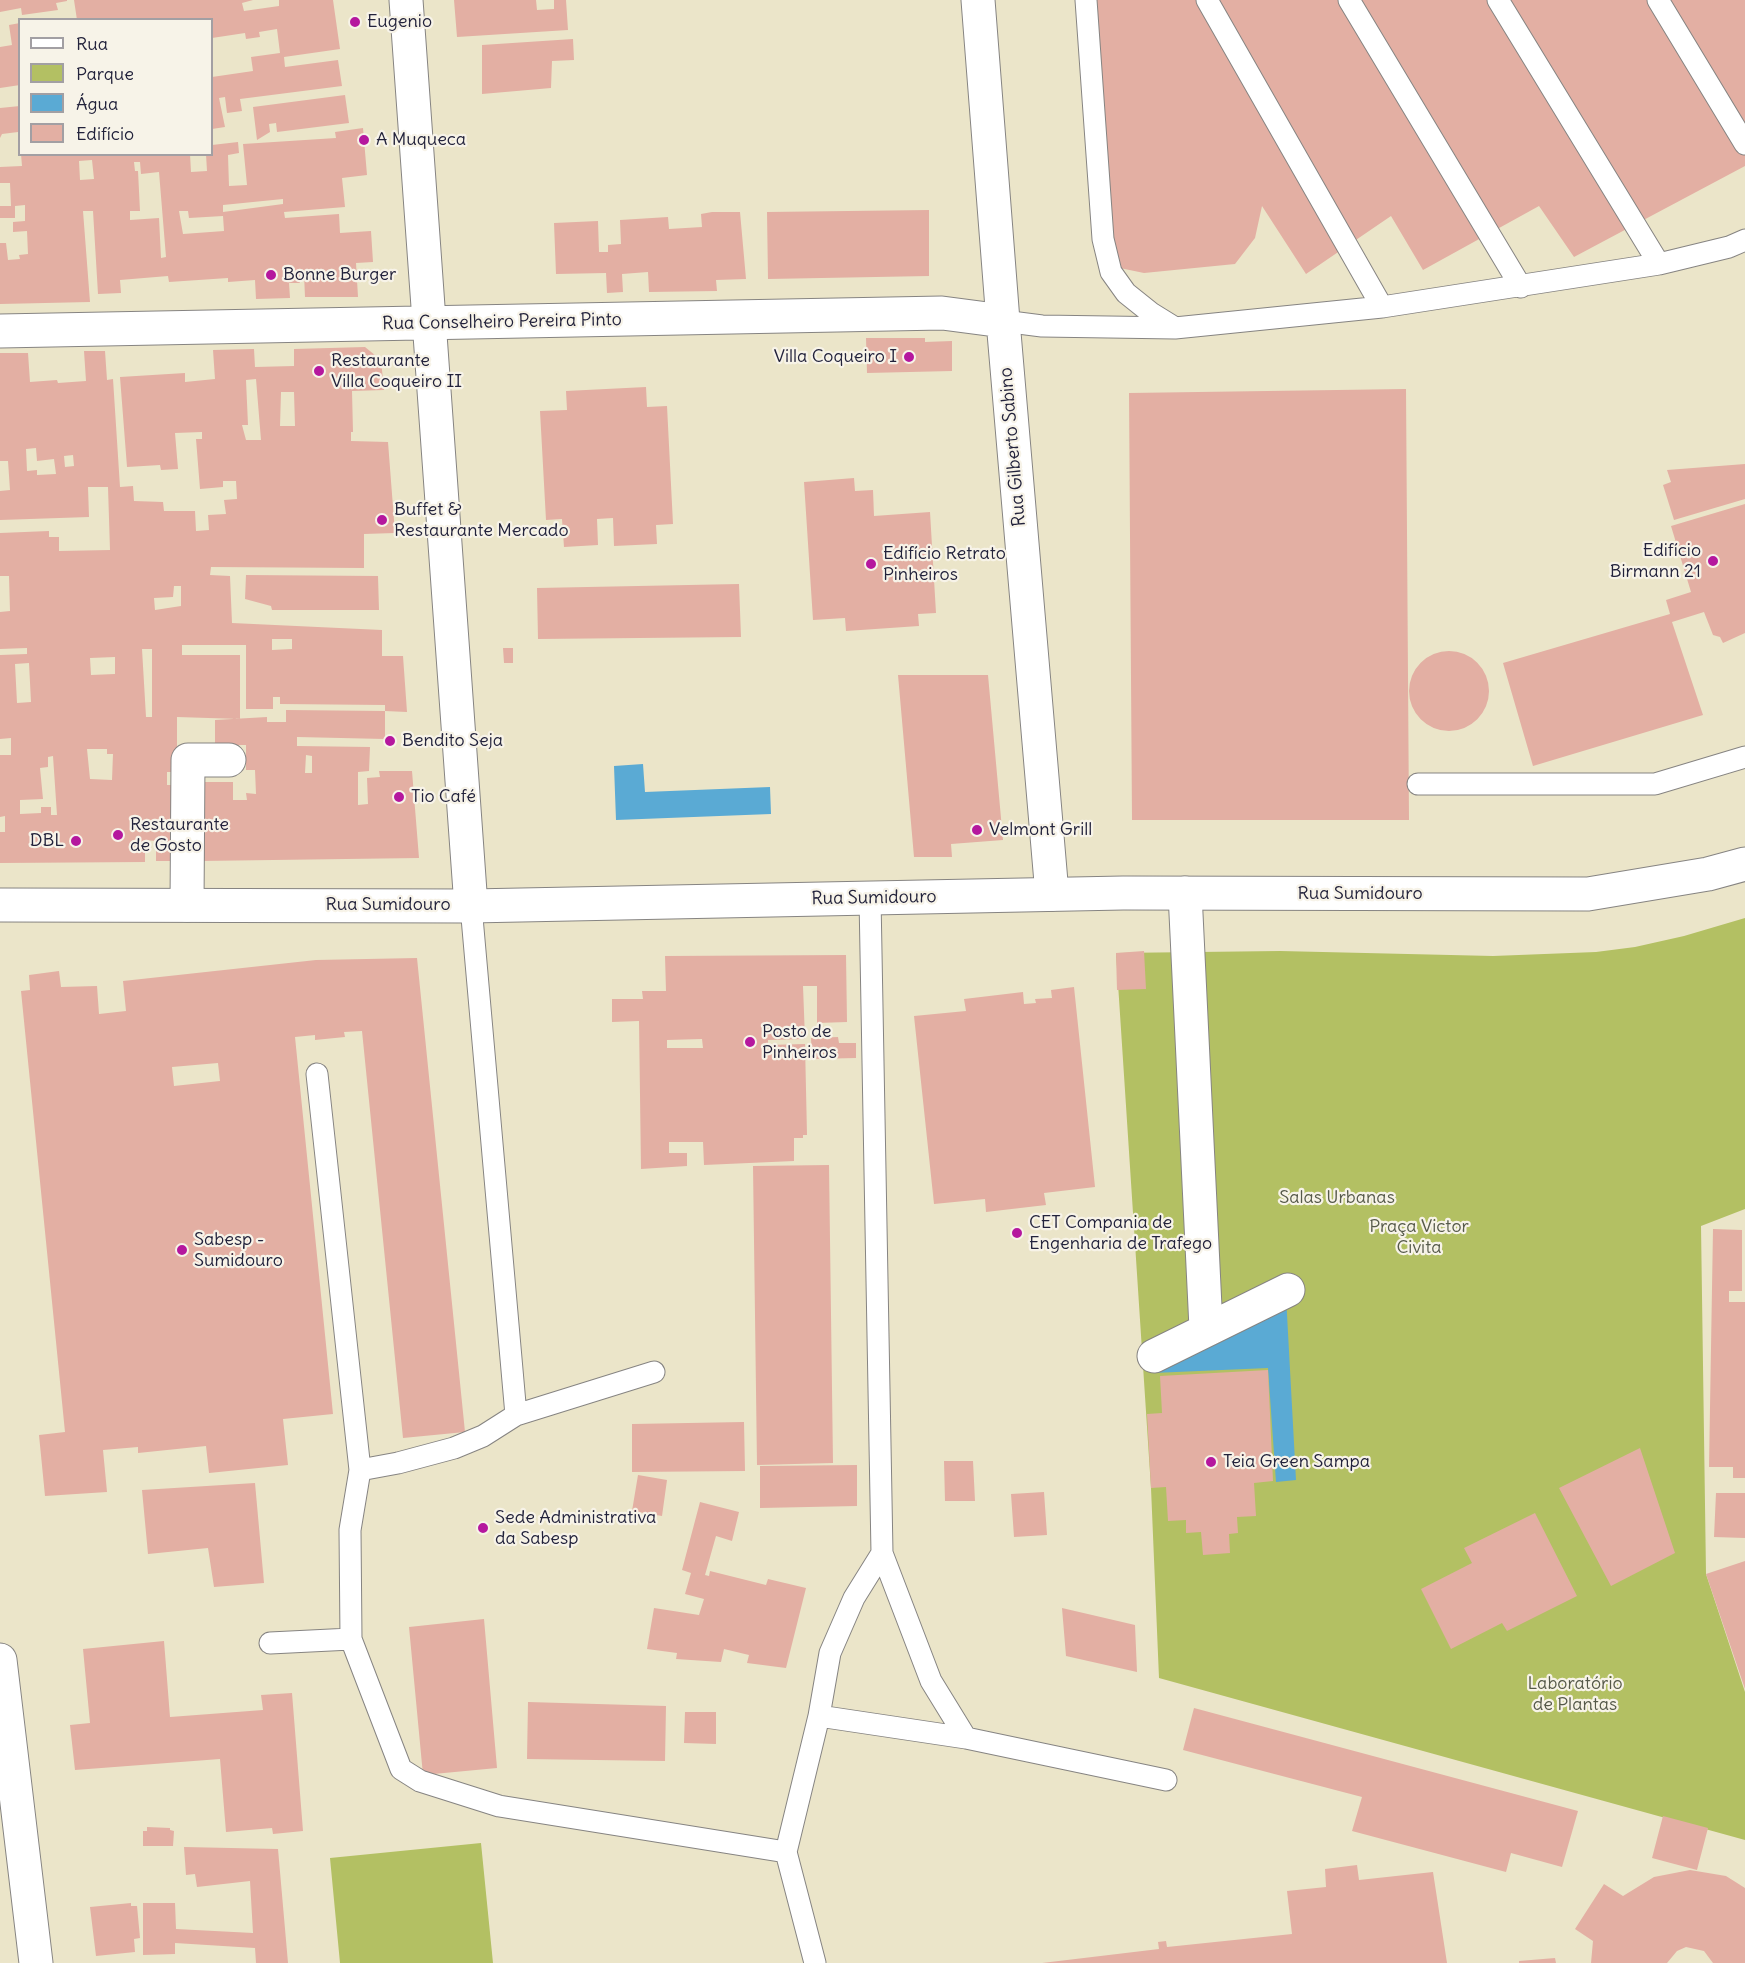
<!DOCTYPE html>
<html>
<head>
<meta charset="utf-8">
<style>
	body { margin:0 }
	#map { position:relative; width:1745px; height:1963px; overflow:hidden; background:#ebe5c9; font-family:Delius,sans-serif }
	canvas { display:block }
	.legend { position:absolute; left:18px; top:18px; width:195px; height:138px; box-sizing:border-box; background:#f7f3e8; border:2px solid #a29fa3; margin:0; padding:8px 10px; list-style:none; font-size:18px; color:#22223b }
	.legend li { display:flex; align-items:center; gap:12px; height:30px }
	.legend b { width:30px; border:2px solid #a29fa3 }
</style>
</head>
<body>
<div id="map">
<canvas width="1745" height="1963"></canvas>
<ul class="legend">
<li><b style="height:8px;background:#fff"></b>Rua</li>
<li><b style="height:16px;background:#b3c063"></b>Parque</li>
<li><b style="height:16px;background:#5aaad4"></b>Água</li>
<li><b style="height:16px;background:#e3afa3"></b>Edifício</li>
</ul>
</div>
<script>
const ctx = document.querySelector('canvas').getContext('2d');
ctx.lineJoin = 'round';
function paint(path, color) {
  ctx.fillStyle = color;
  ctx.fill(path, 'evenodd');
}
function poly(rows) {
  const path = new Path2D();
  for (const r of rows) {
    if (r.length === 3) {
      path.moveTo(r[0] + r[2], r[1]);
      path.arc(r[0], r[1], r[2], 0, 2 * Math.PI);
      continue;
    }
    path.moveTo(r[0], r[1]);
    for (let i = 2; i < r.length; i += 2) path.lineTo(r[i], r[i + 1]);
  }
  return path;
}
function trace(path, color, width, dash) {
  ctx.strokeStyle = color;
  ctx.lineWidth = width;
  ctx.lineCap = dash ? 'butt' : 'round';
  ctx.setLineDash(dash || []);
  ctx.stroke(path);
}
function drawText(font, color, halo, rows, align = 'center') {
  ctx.font = font + ' Delius,sans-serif';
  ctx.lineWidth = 4.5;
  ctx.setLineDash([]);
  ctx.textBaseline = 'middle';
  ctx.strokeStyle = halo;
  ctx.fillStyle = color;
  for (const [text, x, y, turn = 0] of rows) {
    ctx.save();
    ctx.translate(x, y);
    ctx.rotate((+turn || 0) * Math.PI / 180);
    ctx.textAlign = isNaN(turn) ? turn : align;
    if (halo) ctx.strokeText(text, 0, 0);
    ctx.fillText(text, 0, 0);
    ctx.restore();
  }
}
paint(poly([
	[1745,918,1745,1209,1701,1226,1706,1574,1745,1692,1745,1840,1159,1678,1151,1488,1116,953,1280,951,1493,956,1596,952,1635,947,1684,936],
	[481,1843,493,1963,340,1963,330,1858]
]), '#b3c063');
paint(poly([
	[643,764,645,792,770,787,771,814,616,820,614,766],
	[1286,1296,1296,1480,1276,1482,1268,1368,1153,1373,1151,1361]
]), '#5aaad4');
paint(poly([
	[0,0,67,0,67,1,56,3,58,10,22,15,21,8,0,12],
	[74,0,253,0,242,3,244,11,279,6,279,0,333,0,340,49,284,57,285,67,338,60,342,86,240,99,242,111,227,113,225,97,219,98,225,127,212,129,212,77,253,71,251,57,280,53,277,29,259,32,260,37,246,39,245,33,212,38,212,20,77,20],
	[454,0,536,0,537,10,554,9,554,0,566,0,568,30,457,37],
	[1097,0,1745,0,1745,166,1574,257,1539,206,1423,270,1391,216,1306,274,1262,206,1255,238,1235,264,1144,273,1115,267,1110,252],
	[20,23,20,85,0,88,0,47,12,45,9,25],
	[573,39,574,60,552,61,551,88,482,94,482,45],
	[345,95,349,123,277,132,276,123,269,124,270,132,257,140,253,107],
	[20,106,18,132,2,134,0,138,0,108],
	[363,128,367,175,342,178,345,207,284,212,285,218,339,214,340,233,371,231,373,262,356,263,358,297,305,297,304,274,300,274,300,283,289,283,290,298,256,299,255,280,228,282,228,278,169,282,168,276,120,280,121,293,98,294,93,211,83,211,90,302,0,304,0,243,6,243,8,260,20,259,19,255,28,254,27,231,13,232,13,222,25,221,25,205,15,206,15,218,0,218,0,206,11,206,10,183,0,183,0,167,22,166,21,154,190,154,191,172,207,171,206,154,212,154,212,145,238,142,239,153,228,155,229,186,247,185,243,144,336,138,335,132],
	[92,160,94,179,80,180,79,161],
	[134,162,140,162,141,174,159,172,166,257,161,258,159,218,130,220,130,211,140,211,138,171,135,171],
	[283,199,283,204,223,212,223,205],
	[179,211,188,211,189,218,223,216,224,231,183,234],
	[929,210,929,276,768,279,767,212],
	[712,212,740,212,746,279,716,280,717,291,649,292,648,272,622,274,623,292,607,293,606,273,556,274,554,223,598,221,599,252,608,252,608,245,621,244,620,220,668,217,669,229,702,227,701,214],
	[866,338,925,338,925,342,952,341,952,371,867,373],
	[365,347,381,360,384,390,352,391,353,432,351,432,351,441,388,442,395,533,364,534,364,568,211,567,210,575,230,576,232,623,382,630,382,656,403,656,407,712,385,711,385,705,280,704,280,697,273,697,273,709,246,709,246,645,182,645,182,655,240,655,240,719,177,717,177,772,167,772,167,785,177,785,177,861,156,861,156,841,145,840,145,862,0,863,0,832,5,832,5,816,0,817,0,755,11,755,11,738,0,739,0,655,27,654,27,648,0,649,0,612,10,611,9,576,0,576,0,533,49,531,49,537,59,537,59,551,110,550,108,487,88,487,89,517,0,520,0,491,10,490,8,461,0,461,0,353,28,353,30,382,57,380,58,383,86,381,84,351,105,351,107,380,113,379,120,487,133,486,134,501,163,502,164,511,195,511,196,531,209,530,208,515,226,514,224,500,237,499,236,481,223,481,223,487,200,489,196,439,202,439,202,432,175,433,178,469,161,470,160,465,127,467,120,377,185,373,185,382,215,379,213,350,254,349,255,367,294,366,294,349],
	[256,379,261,440,246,440,242,425,248,425,246,380],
	[281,392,294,392,295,426,280,426],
	[36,448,37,461,54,459,56,474,37,475,37,470,27,471,26,449],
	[73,455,74,466,65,467,64,456],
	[174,586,181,586,181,606,155,610,154,598,173,597],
	[272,639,292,639,292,649,272,650],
	[142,649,152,649,152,717,146,717],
	[115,657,115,674,91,675,90,658],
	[29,663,31,702,17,703,15,664],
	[87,749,107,749,107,754,113,754,112,780,90,779],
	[53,756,57,815,51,815,51,807,41,807,41,813,20,814,20,800,43,799,40,768,48,767,48,757],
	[646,387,647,407,667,406,673,524,656,525,657,544,614,546,613,518,597,519,598,545,564,547,562,519,546,520,540,411,567,410,566,391],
	[1406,389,1409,820,1132,820,1129,393],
	[1745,464,1745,499,1674,520,1663,485,1671,482,1667,470],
	[854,478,855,491,873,490,874,516,930,512,936,613,918,614,919,626,846,631,845,618,813,620,804,482],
	[1745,504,1745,633,1723,643,1720,637,1713,635,1704,612,1672,622,1703,715,1533,766,1503,663,1670,614,1666,600,1691,592,1671,526],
	[246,575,378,576,379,610,272,610,271,606,245,599],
	[739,584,741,637,538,639,537,588],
	[503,648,513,648,513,663,504,663],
	[1449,691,40],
	[898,675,988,675,1003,840,951,844,952,857,914,857],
	[286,710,385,711,385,739,297,737,297,746,370,747,369,771,358,772,358,805,368,804,367,778,380,777,379,771,412,771,419,858,200,861,201,782,233,782,233,800,247,800,246,793,256,794,255,770,246,770,246,745,215,745,215,720,267,717,267,722,286,722],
	[306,755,312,756,312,773,305,773],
	[1144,951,1146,989,1117,990,1116,953],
	[846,955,847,1022,817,1023,817,986,803,986,805,1039,768,1040,768,1045,805,1044,807,1135,803,1135,803,1138,794,1138,794,1161,704,1165,703,1142,669,1142,669,1153,687,1153,687,1166,641,1169,639,1021,612,1022,612,999,643,999,642,991,666,991,665,956],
	[702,1039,703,1048,667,1048,667,1040],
	[417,958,465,1432,403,1438,362,1031,344,1032,345,1037,315,1040,315,1035,295,1037,333,1414,283,1419,288,1465,209,1473,206,1446,138,1453,138,1447,103,1450,107,1492,45,1496,39,1435,65,1432,21,991,30,990,29,975,59,971,61,987,97,986,99,1014,126,1011,123,981,316,960],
	[218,1063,220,1081,174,1086,172,1067],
	[1074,987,1095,1187,1044,1193,1046,1205,986,1212,985,1199,934,1204,914,1016,966,1011,964,999,1023,992,1024,1004,1036,1003,1035,999,1052,998,1051,990],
	[838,1037,839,1043,856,1043,856,1058,812,1059,811,1038],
	[829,1165,833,1463,757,1465,753,1166],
	[1713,1229,1742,1230,1742,1291,1729,1291,1729,1302,1745,1302,1745,1478,1733,1478,1733,1467,1709,1467],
	[1268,1370,1273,1481,1254,1483,1256,1516,1237,1517,1238,1533,1229,1534,1230,1553,1203,1555,1201,1532,1186,1533,1186,1520,1168,1521,1166,1487,1151,1488,1147,1414,1162,1413,1160,1376],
	[744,1422,745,1471,632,1472,632,1424],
	[1640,1448,1675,1553,1611,1586,1559,1488],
	[944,1461,973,1461,975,1501,945,1501],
	[857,1465,857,1506,760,1508,760,1466],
	[638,1475,667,1480,662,1516,632,1511],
	[255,1483,264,1583,214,1587,208,1548,148,1554,142,1490],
	[1044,1492,1047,1535,1014,1537,1011,1494],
	[1716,1493,1745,1493,1745,1538,1714,1537],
	[700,1502,739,1512,732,1541,716,1536,705,1575,709,1576,710,1571,766,1585,768,1579,806,1588,786,1668,747,1663,749,1655,724,1649,721,1662,676,1659,677,1653,647,1649,654,1608,699,1615,704,1599,685,1594,691,1573,682,1570],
	[1535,1513,1577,1596,1507,1631,1502,1623,1451,1649,1421,1589,1472,1563,1464,1548],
	[1745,1561,1745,1689,1706,1574],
	[1062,1608,1135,1625,1137,1672,1066,1656],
	[484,1619,497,1768,423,1775,409,1627],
	[164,1641,170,1717,263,1710,261,1695,292,1693,303,1831,273,1834,272,1828,226,1832,220,1759,75,1770,70,1725,90,1723,83,1649],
	[528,1702,666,1706,665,1761,527,1759],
	[1194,1708,1578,1811,1562,1867,1511,1853,1506,1872,1352,1831,1362,1797,1183,1750],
	[685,1712,716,1712,716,1744,684,1743],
	[1663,1816,1708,1828,1697,1870,1652,1858],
	[147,1827,170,1828,170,1830,174,1831,173,1846,143,1846,143,1831,147,1831],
	[184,1847,278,1849,288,1963,256,1963,255,1948,175,1943,175,1954,143,1955,143,1903,175,1903,176,1929,253,1933,250,1881,197,1887,195,1874,186,1875],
	[1357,1865,1359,1880,1433,1872,1447,1963,1042,1963,1159,1949,1158,1942,1166,1941,1167,1947,1292,1934,1287,1891,1326,1887,1325,1869],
	[1690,1870,1726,1876,1745,1888,1745,1963,1713,1963,1704,1951,1686,1947,1677,1951,1667,1963,1591,1963,1593,1941,1575,1929,1604,1884,1623,1896,1654,1877],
	[131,1903,131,1906,137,1906,140,1938,134,1939,135,1952,96,1956,90,1907],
	[1555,1958,1556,1963,1519,1963,1519,1961]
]), '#e3afa3');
const service = poly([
	[1086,0,1103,239,1111,272,1126,293,1151,313,1172,326],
	[1207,0,1382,307],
	[1349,0,1521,287],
	[1498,0,1659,264],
	[1658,0,1745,144],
	[1003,321,1042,326,1175,328,1382,307,1659,264,1729,247,1745,240],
	[1418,784,1655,784,1745,757],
	[870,898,882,1553,931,1681,966,1738,1166,1780],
	[317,1074,360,1470,350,1530,351,1639,401,1769,420,1781,499,1806,786,1852],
	[516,1415,654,1372],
	[360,1470,398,1463,454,1448,483,1436,516,1415,471,906],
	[270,1643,351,1639],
	[819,1716,966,1738],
	[815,1963,786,1852,819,1716,830,1653,854,1598,882,1553]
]);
const minor = poly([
	[406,0,471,906],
	[978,0,1003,321,1052,894],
	[0,331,942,313,1003,321],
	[1185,893,1206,1328],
	[187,905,188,760,229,760],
	[1154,1356,1288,1290],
	[0,1660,36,1963]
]);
const secondary = poly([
	[0,905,471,906,1123,893,1588,894,1708,874,1745,864]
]);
trace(service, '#868482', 23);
trace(minor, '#868482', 35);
trace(secondary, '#868482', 35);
trace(service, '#fff', 21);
trace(minor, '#fff', 33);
trace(secondary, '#fff', 33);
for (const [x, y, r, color] of [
	[355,22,6,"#b5179e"],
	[364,140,6,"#b5179e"],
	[271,275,6,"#b5179e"],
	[909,357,6,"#b5179e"],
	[319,371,6,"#b5179e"],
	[382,520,6,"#b5179e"],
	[1713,561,6,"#b5179e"],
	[871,564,6,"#b5179e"],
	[390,741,6,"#b5179e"],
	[399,797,6,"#b5179e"],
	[977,830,6,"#b5179e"],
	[118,835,6,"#b5179e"],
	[76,841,6,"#b5179e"],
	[750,1042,6,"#b5179e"],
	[1017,1233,6,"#b5179e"],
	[182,1250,6,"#b5179e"],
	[1211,1462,6,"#b5179e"],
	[483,1528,6,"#b5179e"]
]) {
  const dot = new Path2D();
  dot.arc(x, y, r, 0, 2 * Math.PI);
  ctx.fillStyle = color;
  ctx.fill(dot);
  trace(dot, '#f7f3e8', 2);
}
drawText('18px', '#22223b', '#f7f3e8', [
	["Eugenio",367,22],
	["A Muqueca",376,140],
	["Bonne Burger",283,275],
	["Villa Coqueiro I",897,357,"right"],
	["Restaurante",331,361],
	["Villa Coqueiro II",331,382],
	["Buffet &",394,510],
	["Restaurante Mercado",394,531],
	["Edifício",1701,551,"right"],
	["Birmann 21",1701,572,"right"],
	["Edifício Retrato",883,554],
	["Pinheiros",883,575],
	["Bendito Seja",402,741],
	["Tio Café",411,797],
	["Restaurante",130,825],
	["de Gosto",130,846],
	["Velmont Grill",989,830],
	["DBL",64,841,"right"],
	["Posto de",762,1032],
	["Pinheiros",762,1053],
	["CET Compania de",1029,1223],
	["Engenharia de Trafego",1029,1244],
	["Sabesp -",194,1240],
	["Sumidouro",194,1261],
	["Teia Green Sampa",1223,1462],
	["Sede Administrativa",495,1518],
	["da Sabesp",495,1539]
], 'left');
drawText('18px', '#22223b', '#f7f3e8', [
	["Rua Conselheiro Pereira Pinto",502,322,-1],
	["Rua Gilberto Sabino",1013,447,-95],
	["Rua Sumidouro",1360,894],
	["Rua Sumidouro",874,898,-1],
	["Rua Sumidouro",388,905]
]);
drawText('18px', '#555949', '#f7f3e8', [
	["Salas Urbanas",1337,1198],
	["Praça Victor",1419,1227],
	["Civita",1419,1248],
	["Laboratório",1575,1684],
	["de Plantas",1575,1705]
]);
</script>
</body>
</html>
